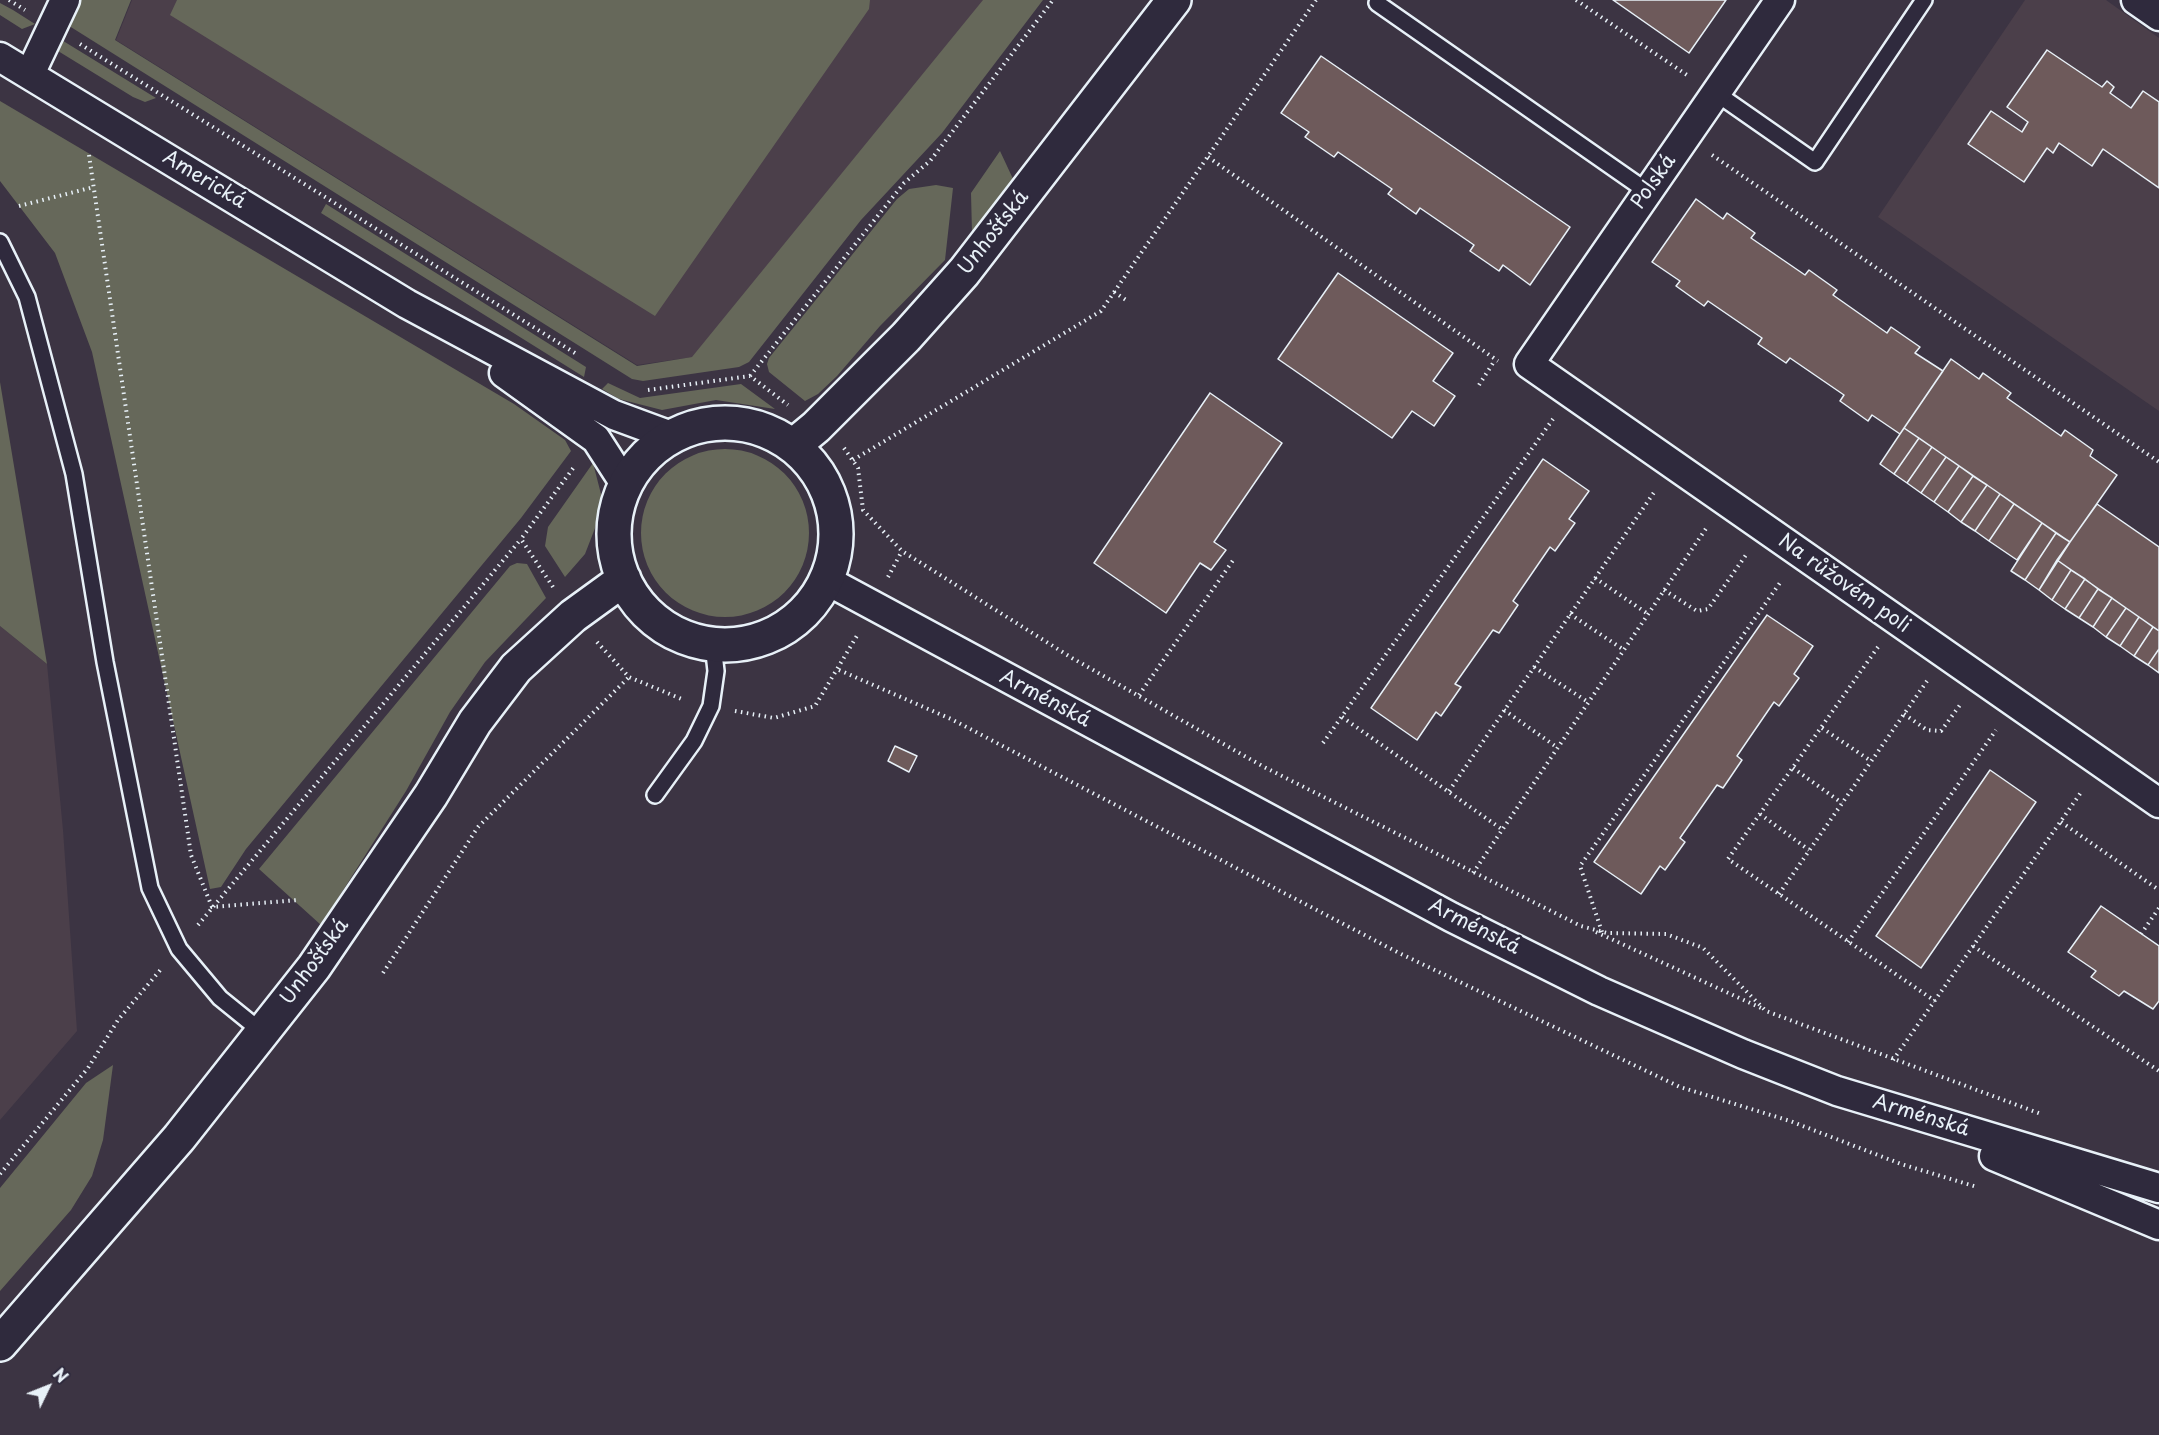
<!DOCTYPE html>
<html>
<head>
<meta charset="utf-8">
<style>
	body { margin:0 }
	#map { position:relative; width:2159px; height:1435px; overflow:hidden; background:#3c3443; font-family:"Playpen Sans",sans-serif }
	canvas { display:block }
	.north { position:absolute; left:18px; top:1357px; width:60px; height:60px; -webkit-text-stroke:4px #2f2a3d; paint-order:stroke; rotate:47deg; font-size:16px; font-weight:700; line-height:24px; text-align:center; color:#e8f1f8 }
	.north::after { content:''; display:block; margin:auto; width:21px; height:27px; background:#e8f1f8; clip-path:polygon(50% 0,100% 100%,50% 72%,0 100%) }
</style>
</head>
<body>
<div id="map">
<canvas width="2159" height="1435"></canvas>
<div class="north">N</div>
</div>
<script>
const ctx = document.querySelector('canvas').getContext('2d');
ctx.lineJoin = 'round';
function paint(path, color) {
  ctx.fillStyle = color;
  ctx.fill(path, 'evenodd');
}
function poly(rows) {
  const path = new Path2D();
  for (const r of rows) {
    if (r.length === 3) {
      path.moveTo(r[0] + r[2], r[1]);
      path.arc(r[0], r[1], r[2], 0, 2 * Math.PI);
      continue;
    }
    path.moveTo(r[0], r[1]);
    for (let i = 2; i < r.length; i += 2) path.lineTo(r[i], r[i + 1]);
  }
  return path;
}
function trace(path, color, width, dash) {
  ctx.strokeStyle = color;
  ctx.lineWidth = width;
  ctx.lineCap = dash ? 'butt' : 'round';
  ctx.setLineDash(dash || []);
  ctx.stroke(path);
}
function drawText(font, color, halo, rows, align = 'center') {
  ctx.font = font + ' "Playpen Sans",sans-serif';
  ctx.lineWidth = 5;
  ctx.setLineDash([]);
  ctx.textBaseline = 'middle';
  ctx.strokeStyle = halo;
  ctx.fillStyle = color;
  for (const [text, x, y, turn = 0] of rows) {
    ctx.save();
    ctx.translate(x, y);
    ctx.rotate((+turn || 0) * Math.PI / 180);
    ctx.textAlign = isNaN(turn) ? turn : align;
    if (halo) ctx.strokeText(text, 0, 0);
    ctx.fillText(text, 0, 0);
    ctx.restore();
  }
}
paint(poly([
	[132,0,984,0,693,357,637,365,116,40],
	[2025,0,2106,0,2159,38,2159,411,1878,217],
	[0,626,47,664,63,830,77,1031,0,1120]
]), '#4b3f4a');
paint(poly([
	[77,0,131,0,115,40,637,366,692,357,983,0,1043,0,942,133,861,220,749,362,739,367,643,381,632,379,66,24],
	[177,0,870,0,869,9,655,316,170,15],
	[0,3,13,10,35,24,22,29,0,15],
	[60,39,156,98,145,102,133,97,58,51],
	[0,101,514,404,565,440,571,451,521,518,246,849,221,887,210,889,92,352,55,253,0,181],
	[1000,151,1014,181,972,233,971,193],
	[936,185,953,188,945,260,880,326,837,376,818,394,805,401,769,372,767,364,769,358,897,199,909,189],
	[326,204,586,367,584,377,321,213],
	[0,382,47,664,0,626],
	[608,383,640,398,741,384,775,409,716,400,662,410,619,399,602,389],
	[725,533,84],
	[593,463,602,498,597,523,585,554,565,577,545,546,548,527],
	[517,563,527,564,546,598,485,662,450,712,406,791,321,925,259,869,510,566],
	[113,1065,103,1140,92,1176,71,1210,0,1291,0,1188,86,1083]
]), '#66685a');
const building = poly([
	[1613,0,1726,0,1689,53,1613,0],
	[2047,50,2102,87,2107,81,2114,87,2110,93,2131,108,2143,91,2159,102,2159,188,2103,149,2092,166,2059,143,2053,153,2047,148,2024,182,1968,144,1991,111,2022,132,2028,122,2007,107,2047,50],
	[1321,56,1570,227,1530,285,1503,265,1499,271,1470,251,1474,245,1420,208,1416,214,1388,194,1392,189,1338,152,1334,157,1305,137,1309,132,1281,113,1321,56],
	[1696,199,1723,219,1727,213,1755,233,1751,238,1805,275,1809,270,1837,290,1833,295,1887,333,1891,327,1920,347,1915,353,1943,371,1900,434,1872,415,1868,421,1840,401,1844,395,1790,358,1786,363,1758,344,1762,338,1708,301,1704,306,1676,286,1680,281,1652,262,1696,199],
	[1338,273,1453,353,1433,381,1455,396,1434,426,1412,411,1392,438,1278,359,1338,273],
	[1951,359,1979,379,1983,373,2011,393,2007,398,2061,436,2065,430,2093,450,2090,456,2117,475,2070,542,1904,428,1951,359],
	[1210,393,1282,443,1214,542,1226,550,1211,570,1200,563,1166,613,1094,563,1210,393],
	[1904,428,1919,438,1894,474,1880,464,1904,428],
	[1919,438,1932,447,1907,483,1894,474,1919,438],
	[1932,447,1946,457,1921,493,1907,483,1932,447],
	[1946,457,1959,466,1934,502,1921,493,1946,457],
	[1543,459,1589,491,1569,519,1575,523,1555,551,1550,547,1513,601,1518,605,1499,633,1493,630,1455,684,1461,687,1441,716,1436,712,1417,740,1371,708,1543,459],
	[1959,466,1973,476,1948,512,1934,502,1959,466],
	[1973,476,1987,485,1961,522,1948,512,1973,476],
	[1987,485,2000,494,1975,531,1961,522,1987,485],
	[2000,494,2014,504,1989,541,1975,531,2000,494],
	[2014,504,2042,523,2017,560,1989,541,2014,504],
	[2097,504,2159,547,2159,631,2057,560,2097,504],
	[2042,523,2056,533,2025,580,2011,571,2042,523],
	[2056,533,2070,542,2039,590,2025,580,2056,533],
	[2057,560,2071,570,2052,600,2039,590,2057,560],
	[2071,570,2085,579,2065,609,2052,600,2071,570],
	[2085,579,2098,589,2079,618,2065,609,2085,579],
	[2098,589,2112,598,2093,627,2079,618,2098,589],
	[2112,598,2126,608,2106,637,2093,627,2112,598],
	[2126,608,2139,617,2120,646,2106,637,2126,608],
	[1767,615,1813,646,1794,674,1799,678,1779,706,1774,702,1737,756,1742,760,1723,788,1717,785,1680,838,1685,842,1665,870,1660,866,1641,894,1594,862,1767,615],
	[2139,617,2153,627,2134,656,2120,646,2139,617],
	[2153,627,2159,631,2159,649,2148,665,2134,656,2153,627],
	[2159,649,2159,673,2148,665,2159,649],
	[895,746,917,756,909,772,888,761,895,746],
	[1990,770,2036,802,1921,968,1876,936,1990,770],
	[2101,906,2159,946,2159,1001,2153,1009,2124,991,2119,996,2091,977,2096,971,2068,952,2101,906]
]);
paint(building, '#6e5a5b');
trace(building, '#e8f1f8', 1.5);
const service = poly([
	[1377,3,1648,192],
	[1716,93,1815,162,1924,0],
	[0,242,27,297,74,474,105,662,150,888,179,949,220,998,262,1032],
	[655,795,694,741,711,706,716,671,713,644]
]);
const minor = poly([
	[1780,0,1529,364,2159,803],
	[2136,0,2159,16],
	[0,57,407,304,614,415,671,436],
	[30,74,65,0],
	[504,373,596,439,625,484],
	[826,580,1451,917,1599,991,1743,1054,1837,1091,2159,1188],
	[1994,1156,2159,1225]
]);
const primary = poly([
	[725,534,111],
	[793,446,816,427,906,337,964,272,1174,0],
	[0,1344,179,1138,314,967,431,795,475,722,516,668,573,616,624,579]
]);
trace(service, '#e8f1f8', 20);
trace(minor, '#e8f1f8', 33);
trace(primary, '#e8f1f8', 38);
trace(poly([
	[9,0,25,10],
	[1576,0,1687,75],
	[80,44,575,353],
	[89,155,191,855,212,907,298,900],
	[1712,155,2159,462],
	[1208,157,1498,361],
	[19,206,94,187],
	[1114,292,1129,302],
	[750,376,904,183,930,161,1053,0],
	[1479,385,1495,360],
	[648,390,750,376,788,405],
	[844,448,858,468,863,510,902,551,1072,658,1264,767,1581,926,1607,933,1666,934,1703,948,1766,1011,2041,1114],
	[853,460,1101,311,1316,0],
	[888,577,902,551],
	[1595,578,1648,614],
	[553,587,521,539,574,467],
	[1664,590,1697,611,1708,609,1746,555],
	[1570,614,1624,650],
	[597,642,629,677,684,700],
	[1878,647,1728,859,1935,1001],
	[1534,667,1588,702],
	[839,670,951,719,1399,953,1680,1087,1790,1121,1901,1164,1977,1187],
	[1139,695,1234,559],
	[1504,710,1558,748],
	[735,711,774,718,815,706,858,634],
	[1904,714,1927,730,1941,731,1960,705],
	[1342,717,1503,830],
	[1822,728,1871,761],
	[1323,743,1553,419],
	[1793,768,1842,803],
	[1449,791,1655,491],
	[1760,814,1809,850],
	[2061,822,2159,890],
	[1473,873,1707,527],
	[1779,894,1927,681],
	[198,925,521,539],
	[1596,932,1761,1008],
	[1602,932,1580,866,1782,580],
	[2141,934,2159,908],
	[1848,942,1996,730],
	[1973,946,2159,1071],
	[383,973,478,827,629,677],
	[1893,1060,2082,791],
	[0,1174,88,1068,118,1020,162,968]
]), '#e8f1f8', 4, [1.5, 4.5]);
trace(service, '#2f2a3d', 15);
trace(minor, '#2f2a3d', 28);
trace(primary, '#2f2a3d', 33);
drawText('20px', '#e8f1f8', '#2f2a3d', [
	["Americká",204,180,31],
	["Polská",1654,182,-55],
	["Unhošťská",994,233,-52],
	["Na růžovém poli",1844,584,35],
	["Arménská",1045,699,28],
	["Arménská",1474,927,27],
	["Unhošťská",315,962,-54],
	["Arménská",1921,1116,17]
]);
</script>
</body>
</html>
